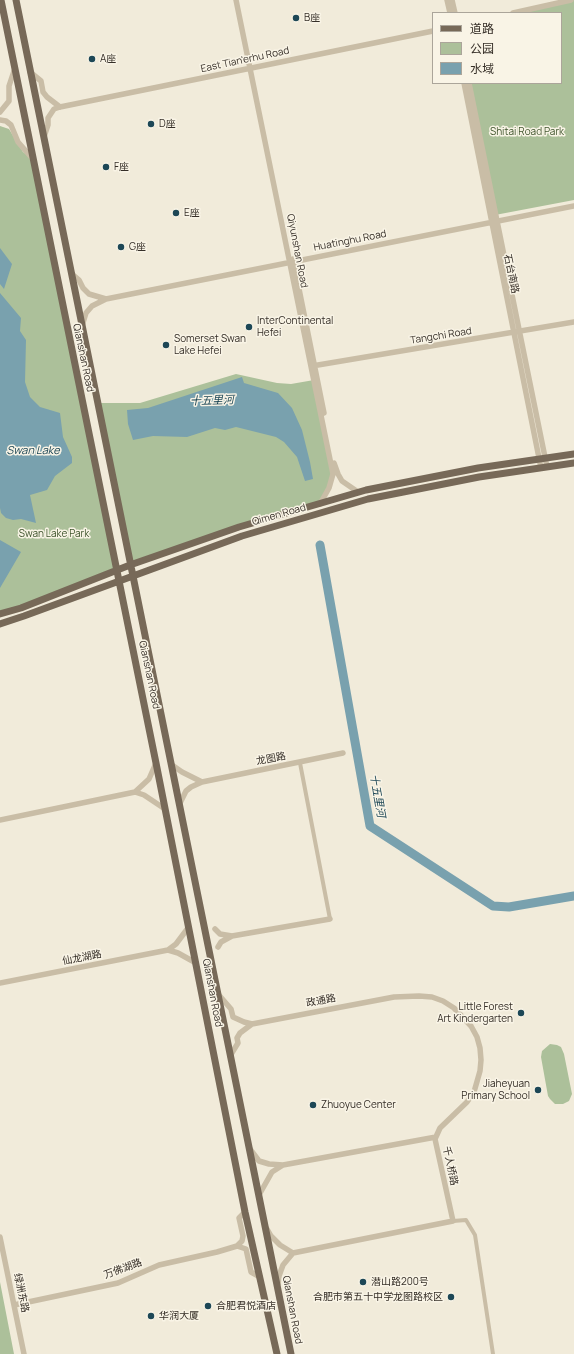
<!DOCTYPE html>
<html>
<head>
<meta charset="utf-8">
<style>
	body { margin:0 }
	#map { position:relative; width:574px; height:1354px; overflow:hidden; background:#f1ebda; font-family:Manrope,"Noto Sans SC",sans-serif }
	canvas { display:block }
	.legend { position:absolute; left:432px; top:12px; width:130px; height:72px; box-sizing:border-box; background:#f9f4e6; border:1px solid #aba59a; margin:0; padding:5px 7px; list-style:none; font-size:12px; color:#352e27 }
	.legend li { display:flex; align-items:center; gap:8px; height:20px }
	.legend b { width:20px; border:1px solid #aba59a }
</style>
</head>
<body>
<div id="map">
<canvas width="574" height="1354"></canvas>
<ul class="legend">
<li><b style="height:5px;background:#776958"></b>道路</li>
<li><b style="height:11px;background:#acc09a"></b>公园</li>
<li><b style="height:11px;background:#79a1ae"></b>水域</li>
</ul>
</div>
<script>
const ctx = document.querySelector('canvas').getContext('2d');
ctx.lineJoin = 'round';
function paint(path, color) {
  ctx.fillStyle = color;
  ctx.fill(path, 'evenodd');
}
function poly(rows) {
  const path = new Path2D();
  for (const r of rows) {
    path.moveTo(r[0], r[1]);
    for (let i = 2; i < r.length; i += 2) path.lineTo(r[i], r[i + 1]);
  }
  return path;
}
function trace(path, color, width, dash) {
  ctx.strokeStyle = color;
  ctx.lineWidth = width;
  ctx.lineCap = dash ? 'butt' : 'round';
  ctx.setLineDash(dash || []);
  ctx.stroke(path);
}
function drawText(font, color, halo, rows, align = 'center') {
  ctx.font = font + ' Manrope,"Noto Sans SC",sans-serif';
  ctx.lineWidth = 3;
  ctx.setLineDash([]);
  ctx.textBaseline = 'middle';
  ctx.strokeStyle = halo;
  ctx.fillStyle = color;
  for (const [text, x, y, turn = 0] of rows) {
    ctx.save();
    ctx.translate(x, y);
    ctx.rotate((+turn || 0) * Math.PI / 180);
    ctx.textAlign = isNaN(turn) ? turn : align;
    if (halo) ctx.strokeText(text, 0, 0);
    ctx.fillText(text, 0, 0);
    ctx.restore();
  }
}
paint(poly([
	[571,0,574,0,574,200,495,215,469,83,561,83,561,13,513,13],
	[0,126,9,129,23,152,32,158,117,570,0,614],
	[236,374,277,383,291,384,314,380,333,474,320,504,130,565,97,403,140,403],
	[550,1044,557,1045,561,1047,564,1054,572,1094,569,1101,563,1104,555,1104,550,1099,548,1096,541,1057,542,1051],
	[0,1282,14,1354,0,1354]
]), '#acc09a');
paint(poly([
	[0,248,12,264,4,289,0,284],
	[0,293,21,318,20,331,26,340,25,382,30,397,40,407,60,413,63,437,72,457,72,463,55,476,47,490,30,495,36,523,21,519,13,520,6,518,1,513,0,508],
	[242,377,244,383,278,393,292,408,302,430,310,462,313,479,305,481,297,457,284,442,276,437,236,427,225,430,215,428,187,437,153,436,133,440,128,424,127,410,148,408],
	[0,540,21,552,0,588]
]), '#79a1ae');
trace(poly([
	[320,545,370,826,493,906,509,907,574,896]
]), '#79a1ae', 9);
trace(poly([
	[300,763,330,919],
	[453,1221,466,1220,475,1235,493,1354]
]), '#c9bda6', 4);
trace(poly([
	[236,0,333,474,329,488,320,504],
	[447,0,450,13],
	[452,0,455,13],
	[513,13,571,0],
	[30,72,41,81,43,92,47,97,60,107],
	[464,83,541,468],
	[469,83,547,467],
	[0,112,9,101,9,86,14,71],
	[0,120,6,121,11,125,18,142,32,158],
	[44,137,48,125,48,118,54,109,60,107,433,31],
	[293,259,324,413],
	[72,274,79,280,83,288,89,294,106,299],
	[82,326,86,313,92,306,106,299,574,206],
	[312,366,574,322],
	[334,463,338,474,342,481,358,492],
	[156,763,149,779,135,792,144,795,165,809],
	[172,765,182,772,202,782,191,787,186,791,180,803],
	[202,782,343,753],
	[0,820,135,792],
	[188,928,176,944,168,950,178,953,196,963],
	[215,929,220,934,232,936,221,942,218,947],
	[232,936,330,919],
	[0,983,168,950],
	[218,994,231,1009,233,1017,244,1022,252,1024,240,1033,237,1038,238,1043,230,1056],
	[252,1024,394,997,419,996,432,997,443,1001,454,1008,471,1026,477,1037,480,1048,481,1060,480,1071,474,1092,467,1102,440,1128,435,1139,453,1221,293,1253],
	[250,1149,259,1161,269,1164,283,1165,272,1172,259,1195],
	[283,1165,436,1137],
	[245,1212,239,1218,243,1236,242,1241,237,1246,246,1249,251,1272,260,1277],
	[267,1229,271,1236,280,1245,293,1253,283,1265,279,1276,278,1284],
	[0,1237,24,1354],
	[14,1305,118,1283,159,1265,217,1252,237,1246]
]), '#c9bda6', 5.5);
trace(poly([
	[1,0,156,763,245,1212,277,1354],
	[16,0,291,1354],
	[0,614,21,608,130,565,239,527,366,490,478,468,574,454],
	[0,624,24,616,242,536,368,499,479,477,574,463]
]), '#776958', 7);
for (const [x, y, r, color] of [
	[296,18,4,"#1d4756"],
	[92,59,4,"#1d4756"],
	[151,124,4,"#1d4756"],
	[106,167,4,"#1d4756"],
	[176,213,4,"#1d4756"],
	[121,247,4,"#1d4756"],
	[249,327,4,"#1d4756"],
	[166,345,4,"#1d4756"],
	[521,1013,4,"#1d4756"],
	[538,1090,4,"#1d4756"],
	[313,1105,4,"#1d4756"],
	[363,1282,4,"#1d4756"],
	[451,1297,4,"#1d4756"],
	[208,1306,4,"#1d4756"],
	[151,1316,4,"#1d4756"]
]) {
  const dot = new Path2D();
  dot.arc(x, y, r, 0, 2 * Math.PI);
  ctx.fillStyle = color;
  ctx.fill(dot);
  trace(dot, '#f9f4e6', 1.5);
}
drawText('10px', '#352e27', '#f9f4e6', [
	["B座",304,18],
	["A座",100,59],
	["D座",159,124],
	["F座",114,167],
	["E座",184,213],
	["G座",129,247],
	["InterContinental",257,321],
	["Hefei",257,333],
	["Somerset Swan",174,339],
	["Lake Hefei",174,351],
	["Little Forest",513,1007,"right"],
	["Art Kindergarten",513,1019,"right"],
	["Jiaheyuan",530,1084,"right"],
	["Primary School",530,1096,"right"],
	["Zhuoyue Center",321,1105],
	["潜山路200号",371,1282],
	["合肥市第五十中学龙图路校区",443,1297,"right"],
	["合肥君悦酒店",216,1306],
	["华润大厦",159,1316]
], 'left');
drawText('10px', '#352e27', '#f9f4e6', [
	["East Tian'erhu Road",245,60,-12],
	["Huatinghu Road",350,241,-11],
	["Qiyunshan Road",297,251,79],
	["石台南路",511,274,78],
	["Tangchi Road",441,336,-9],
	["Qianshan Road",83,358,78],
	["Qimen Road",279,515,-16],
	["Qianshan Road",149,675,78],
	["龙图路",271,759,-11],
	["仙龙湖路",82,958,-11],
	["Qianshan Road",212,993,79],
	["政通路",321,1001,-11],
	["千人桥路",450,1166,78],
	["万佛湖路",123,1269,-20],
	["绿洲东路",21,1293,78],
	["Qianshan Road",292,1310,79]
]);
drawText('10px', '#3d532b', '#f9f4e6', [
	["Shitai Road Park",527,132],
	["Swan Lake Park",54,534]
]);
drawText('italic 11px', '#1d4756', '#f9f4e6', [
	["十五里河",212,401,-2],
	["Swan Lake",33,451],
	["十五里河",377,796,80]
]);
</script>
</body>
</html>
